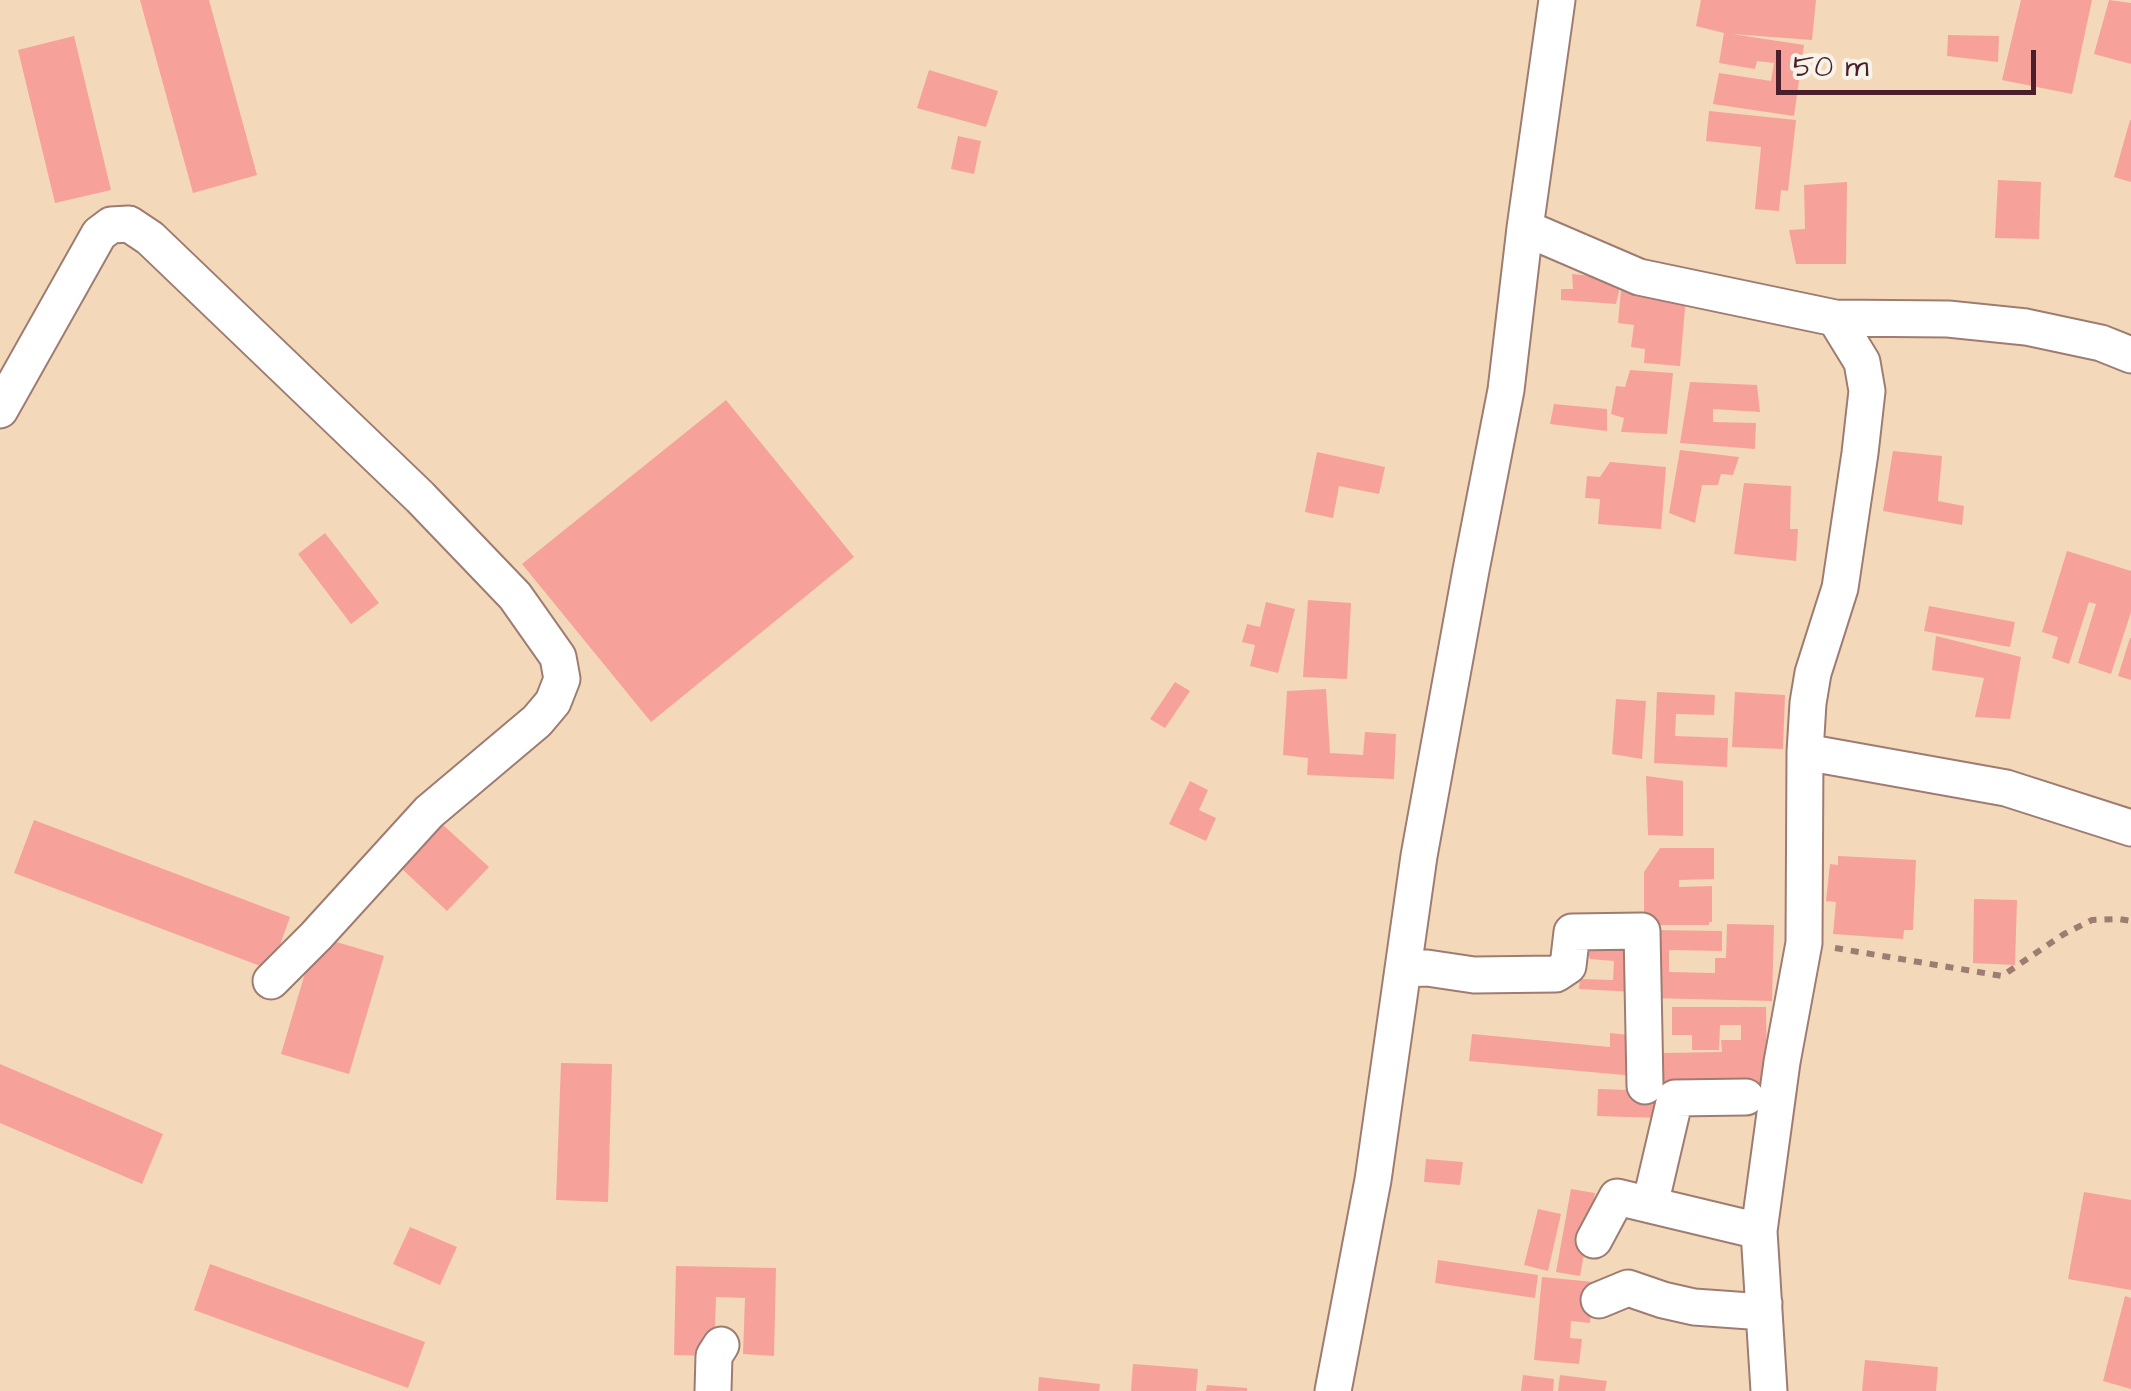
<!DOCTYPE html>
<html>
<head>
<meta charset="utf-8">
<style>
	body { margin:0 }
	#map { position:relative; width:2131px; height:1391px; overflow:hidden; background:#f3d9ba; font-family:"Architects Daughter",sans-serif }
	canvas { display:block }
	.scale { position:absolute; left:1776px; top:50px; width:260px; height:45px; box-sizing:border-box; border:5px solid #4a1f2b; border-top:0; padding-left:12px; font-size:30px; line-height:35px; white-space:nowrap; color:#4a1f2b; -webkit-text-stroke:8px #f7f3e8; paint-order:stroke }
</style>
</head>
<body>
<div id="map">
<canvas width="2131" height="1391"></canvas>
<div class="scale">50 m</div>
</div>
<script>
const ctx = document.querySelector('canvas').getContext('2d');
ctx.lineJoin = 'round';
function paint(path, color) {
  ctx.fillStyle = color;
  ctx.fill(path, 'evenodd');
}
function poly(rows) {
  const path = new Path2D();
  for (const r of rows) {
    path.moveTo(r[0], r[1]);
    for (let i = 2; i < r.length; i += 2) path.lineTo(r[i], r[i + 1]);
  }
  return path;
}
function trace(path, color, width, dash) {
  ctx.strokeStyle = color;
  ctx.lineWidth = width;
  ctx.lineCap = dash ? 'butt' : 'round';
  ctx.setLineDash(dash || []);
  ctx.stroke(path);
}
paint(poly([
	[140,0,209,0,257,175,193,193],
	[1701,0,1816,0,1812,40,1732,34,1804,45,1794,116,1713,104,1719,73,1771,81,1774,63,1757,61,1755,69,1719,63,1724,33,1696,26],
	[2021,0,2092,0,2072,94,2002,80],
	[2109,0,2131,3,2131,64,2094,54],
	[1948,35,1999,36,1998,62,1947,56],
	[74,36,111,190,55,203,18,50],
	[929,70,998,91,986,127,917,108],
	[1709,111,1796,120,1788,191,1781,190,1779,211,1755,209,1761,147,1706,141],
	[2130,120,2131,120,2131,182,2114,177],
	[958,136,981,141,974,174,951,169],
	[1998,180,2041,182,2039,239,1995,238],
	[1847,182,1846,264,1796,264,1789,230,1805,229,1804,185],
	[1572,274,1622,279,1616,304,1561,300,1561,289,1573,289],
	[1622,279,1687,285,1680,366,1644,363,1645,349,1631,347,1634,325,1618,323],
	[1630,370,1673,373,1667,434,1621,432,1624,418,1611,414,1616,386,1625,387],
	[1690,382,1757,385,1760,412,1713,409,1713,422,1756,423,1755,449,1680,443],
	[726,400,854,557,651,722,522,564],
	[1554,404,1607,409,1607,431,1550,424],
	[1680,450,1739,457,1733,475,1721,474,1718,485,1702,485,1695,523,1669,513],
	[1893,451,1942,456,1938,501,1964,506,1962,525,1883,511],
	[1317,452,1385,467,1379,494,1339,486,1333,518,1305,512],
	[1610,462,1666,467,1661,529,1598,524,1600,499,1585,498,1587,476,1600,477],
	[1744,483,1791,486,1790,529,1798,529,1796,561,1734,554],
	[325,533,379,603,351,624,298,554],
	[2067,551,2131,571,2131,612,2111,674,2078,663,2096,604,2089,602,2069,664,2052,658,2058,637,2042,632],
	[1308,600,1351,603,1347,679,1303,677],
	[1266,602,1295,609,1278,673,1250,666,1255,645,1242,642,1247,624,1260,627],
	[1929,606,2015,622,2010,647,1924,631],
	[1936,636,2021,657,2010,719,1975,717,1984,678,1932,670],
	[2130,638,2131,638,2131,680,2118,676],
	[1175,682,1190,691,1165,728,1150,719],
	[1326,689,1330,753,1363,755,1365,732,1396,734,1394,779,1307,775,1308,758,1283,755,1287,691],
	[1657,692,1715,695,1714,715,1676,714,1675,736,1728,738,1727,767,1654,763],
	[1735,692,1785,695,1783,749,1732,747],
	[1616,699,1646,701,1642,759,1612,754],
	[1646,776,1683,781,1683,836,1648,835],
	[1190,781,1208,790,1199,810,1216,818,1206,841,1169,824],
	[429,812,489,867,447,911,388,856],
	[34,820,290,917,271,970,14,873],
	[1660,848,1714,848,1714,879,1679,880,1679,887,1712,886,1712,922,1709,922,1709,925,1644,925,1644,872],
	[1838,856,1916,860,1913,930,1904,930,1903,939,1833,934,1836,902,1826,901,1830,864,1838,865],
	[1974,899,2017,900,2015,965,1973,963],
	[1727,924,1774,925,1772,1001,1649,998,1651,930,1722,931,1722,951,1669,950,1669,972,1715,973,1715,958,1726,958],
	[316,936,384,956,349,1074,281,1054],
	[1583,938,1637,942,1634,992,1579,989,1580,979,1613,980,1614,961,1590,959],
	[1672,1007,1766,1007,1767,1083,1664,1083,1664,1053,1722,1052,1721,1040,1741,1040,1741,1025,1720,1025,1719,1050,1692,1050,1692,1035,1672,1035],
	[1610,1033,1639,1036,1635,1076,1469,1061,1472,1034,1610,1047],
	[561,1063,612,1064,608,1202,556,1200],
	[0,1064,163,1134,142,1184,0,1123],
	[1598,1089,1661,1091,1660,1118,1597,1116],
	[1426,1159,1463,1162,1460,1185,1424,1182],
	[1571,1189,1595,1193,1580,1276,1556,1272],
	[2084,1192,2131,1200,2131,1290,2068,1279],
	[1538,1209,1561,1214,1548,1271,1524,1265],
	[410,1227,457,1247,440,1285,393,1264],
	[1438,1260,1538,1275,1535,1298,1435,1283],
	[210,1264,425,1342,408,1388,194,1310],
	[676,1266,776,1268,774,1356,743,1354,745,1298,716,1297,714,1356,674,1355],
	[1542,1277,1594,1282,1590,1323,1571,1321,1570,1338,1582,1339,1579,1364,1534,1360],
	[2125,1296,2131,1298,2131,1389,2103,1381],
	[1865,1360,1938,1367,1936,1391,1862,1391],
	[1133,1364,1198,1369,1196,1391,1131,1391],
	[1523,1375,1554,1379,1553,1391,1521,1391],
	[1560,1375,1607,1381,1605,1391,1558,1391],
	[1039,1377,1100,1384,1099,1391,1038,1391],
	[1207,1385,1247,1388,1247,1391,1206,1391]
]), '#f7a19b');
const minor = poly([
	[1525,228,1639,277,1835,318,1948,319,2026,327,2101,343,2131,355],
	[0,410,99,234,111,225,129,224,150,238,420,497,515,596,558,657,562,679,553,702,537,721,429,812,316,936,271,981],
	[1805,752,2006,788,2131,828],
	[1404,969,1427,968,1474,975,1556,974,1568,966,1572,932,1642,931,1645,1086],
	[1650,1205,1675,1098,1746,1097],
	[1594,1240,1617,1197,1759,1231],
	[1599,1300,1628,1288,1663,1300,1694,1307,1750,1311,1764,1303],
	[713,1391,714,1356,721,1345],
	[1333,1391,1373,1180,1419,856,1471,570,1506,390,1525,228,1557,0],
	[1769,1391,1759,1231,1782,1062,1804,943,1805,752,1808,703,1813,673,1840,588,1860,453,1867,391,1862,362,1835,318]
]);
trace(minor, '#9e7c72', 39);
trace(poly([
	[1835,948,2002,976,2064,934,2092,920,2119,919,2131,921]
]), '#9e7c72', 6, [8, 8]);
trace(minor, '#fff', 35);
</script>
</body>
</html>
